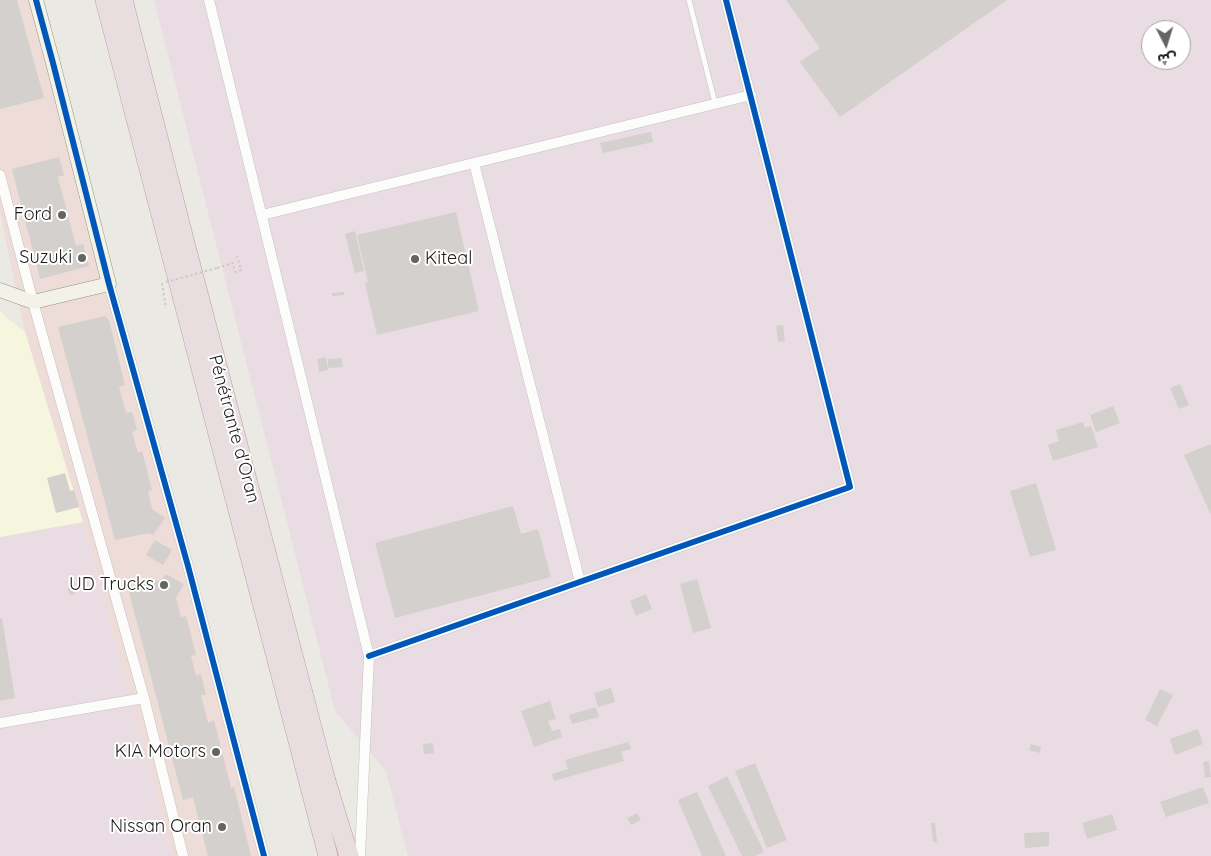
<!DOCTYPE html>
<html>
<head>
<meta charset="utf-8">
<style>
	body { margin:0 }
	#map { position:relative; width:1211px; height:856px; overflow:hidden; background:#ebe9e4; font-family:Quicksand,"Noto Sans Arabic",sans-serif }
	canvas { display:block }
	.north { position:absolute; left:1141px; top:20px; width:50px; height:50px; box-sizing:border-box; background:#fff; border:1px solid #a4a4a4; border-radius:50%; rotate:175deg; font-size:14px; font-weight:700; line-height:20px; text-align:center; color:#1c1c1c }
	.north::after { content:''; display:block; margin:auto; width:18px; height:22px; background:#646462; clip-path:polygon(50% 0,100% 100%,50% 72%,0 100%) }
</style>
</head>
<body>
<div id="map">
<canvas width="1211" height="856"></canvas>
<div class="north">ش</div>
</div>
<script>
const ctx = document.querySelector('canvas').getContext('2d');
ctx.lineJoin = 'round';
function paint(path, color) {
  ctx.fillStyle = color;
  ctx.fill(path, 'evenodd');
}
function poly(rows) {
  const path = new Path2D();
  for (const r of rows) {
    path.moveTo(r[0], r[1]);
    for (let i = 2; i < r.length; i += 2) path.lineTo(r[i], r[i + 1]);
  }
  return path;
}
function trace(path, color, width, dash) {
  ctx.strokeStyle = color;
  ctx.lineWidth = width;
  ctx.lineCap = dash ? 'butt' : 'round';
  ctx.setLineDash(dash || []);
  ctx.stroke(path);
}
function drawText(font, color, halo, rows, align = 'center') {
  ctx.font = font + ' Quicksand,sans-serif';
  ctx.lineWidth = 4;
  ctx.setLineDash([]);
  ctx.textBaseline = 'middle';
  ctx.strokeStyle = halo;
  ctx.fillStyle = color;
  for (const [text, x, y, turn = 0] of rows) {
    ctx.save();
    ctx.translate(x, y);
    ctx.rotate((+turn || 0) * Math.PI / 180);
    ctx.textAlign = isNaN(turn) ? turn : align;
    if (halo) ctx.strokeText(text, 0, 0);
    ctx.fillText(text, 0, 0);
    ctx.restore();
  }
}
paint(poly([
	[0,0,32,0,269,856,172,856,83,522,25,332,0,213]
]), '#eedcd8');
paint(poly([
	[154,0,1211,0,1211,856,408,856,386,771,335,711],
	[1151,30,1181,30,1181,60,1151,60],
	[83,522,172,856,0,856,0,537]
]), '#e9dde3');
paint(poly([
	[0,311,8,319,25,332,83,522,0,537]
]), '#f6f5de');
paint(poly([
	[0,0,17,0,44,98,0,109],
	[786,0,1007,0,840,117,800,62,820,48],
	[651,132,653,142,603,153,600,143],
	[59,157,64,175,58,177,76,246,83,244,89,266,40,279,12,169],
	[456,212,479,311,377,335,365,283,368,282,357,235],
	[355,231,364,271,355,273,345,234],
	[344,292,344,295,332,296,332,293],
	[105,316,109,320,125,385,119,387,126,413,132,412,137,430,132,432,138,453,142,451,152,490,148,491,152,509,165,518,153,535,148,533,115,540,58,327],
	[783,325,785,341,778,342,776,326],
	[326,357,328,370,319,372,317,359],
	[342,358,343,367,328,368,328,359],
	[1180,384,1189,405,1179,409,1170,388],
	[1113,406,1120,423,1096,432,1090,415],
	[1083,422,1085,428,1091,426,1098,447,1053,461,1048,445,1059,441,1056,430],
	[1210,444,1211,446,1211,515,1184,455],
	[65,473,70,491,74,490,79,507,56,513,47,478],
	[1036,483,1056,550,1030,557,1010,491],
	[513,506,521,534,538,529,551,577,395,618,375,543],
	[155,540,172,550,163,565,146,555],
	[166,574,184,584,176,598,181,617,186,616,196,655,191,656,196,676,201,674,206,695,201,695,208,723,214,720,231,788,234,787,251,856,208,856,193,797,183,800,128,588,161,580],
	[697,579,711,628,693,633,680,584],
	[74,587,75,594,69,595,68,588],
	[646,594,652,609,636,616,630,601],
	[0,618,2,618,15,698,0,701],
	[611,688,615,702,598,707,594,693],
	[1160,689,1173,695,1157,726,1145,720],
	[550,701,556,719,548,721,552,731,560,729,562,737,534,747,521,711],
	[596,707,599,717,572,724,569,715],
	[1198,729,1203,744,1175,755,1170,739],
	[628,742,631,749,621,752,624,761,554,781,552,774,568,769,565,760],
	[433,743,434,753,424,754,423,744],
	[1031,744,1041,747,1040,753,1029,750],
	[1209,761,1211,777,1205,778,1203,762],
	[755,763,787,840,767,848,735,771],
	[727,776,764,852,755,856,742,856,708,786],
	[1203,787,1209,803,1166,817,1160,802],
	[697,792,726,856,702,856,678,800],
	[637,813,641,820,631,825,627,818],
	[1112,814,1117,830,1087,839,1082,823],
	[931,823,935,823,937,842,933,842],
	[1049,832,1049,846,1025,848,1024,833]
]), '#d3d0cd');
const lane = poly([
	[689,0,715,103]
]);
const street = poly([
	[209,0,369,656,360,856],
	[474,163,580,582],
	[0,175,33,302,144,698,183,856],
	[262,215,751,95],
	[109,284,188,566,264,856],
	[369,656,850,487,726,0],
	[0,723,144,698]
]);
const secondary = poly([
	[0,290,33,302,109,284,53,63,36,0]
]);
const highway = poly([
	[105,0,328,856],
	[123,0,186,247,326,781,349,856]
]);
trace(lane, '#c3c2c0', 6);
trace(street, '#c3c2c0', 11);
trace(secondary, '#92947c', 15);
trace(highway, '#c19ba5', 20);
trace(poly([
	[217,268,233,263,235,272,241,270,237,256],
	[162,283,166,308]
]), '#d6c7c4', 2, [2.5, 2.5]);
trace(lane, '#fcfcfb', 5);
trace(street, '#fcfcfb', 10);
trace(secondary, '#f2f2e8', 14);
trace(highway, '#e9dedf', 19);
trace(poly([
	[166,282,217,268]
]), '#d6c7c4', 2, [2.5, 2.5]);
trace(poly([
	[36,0,53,63,109,284,188,566,264,856],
	[369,656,850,487,726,0]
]), '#0057b8', 6);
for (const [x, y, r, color] of [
	[62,215,5,"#646462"],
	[82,258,5,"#646462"],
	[415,259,5,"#646462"],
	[164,585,5,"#646462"],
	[216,752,5,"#646462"],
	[222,827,5,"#646462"]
]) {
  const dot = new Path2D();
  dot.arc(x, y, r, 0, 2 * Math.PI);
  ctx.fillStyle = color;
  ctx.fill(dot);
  trace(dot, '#fff', 2);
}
drawText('18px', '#1c1c1c', '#fff', [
	["Ford",52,215],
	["Suzuki",72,258],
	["Kiteal",425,259,"left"],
	["UD Trucks",154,585],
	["KIA Motors",206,752],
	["Nissan Oran",212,827]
], 'right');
drawText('18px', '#1c1c1c', '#fff', [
	["Pénétrante d'Oran",234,429,75]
]);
</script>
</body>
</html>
